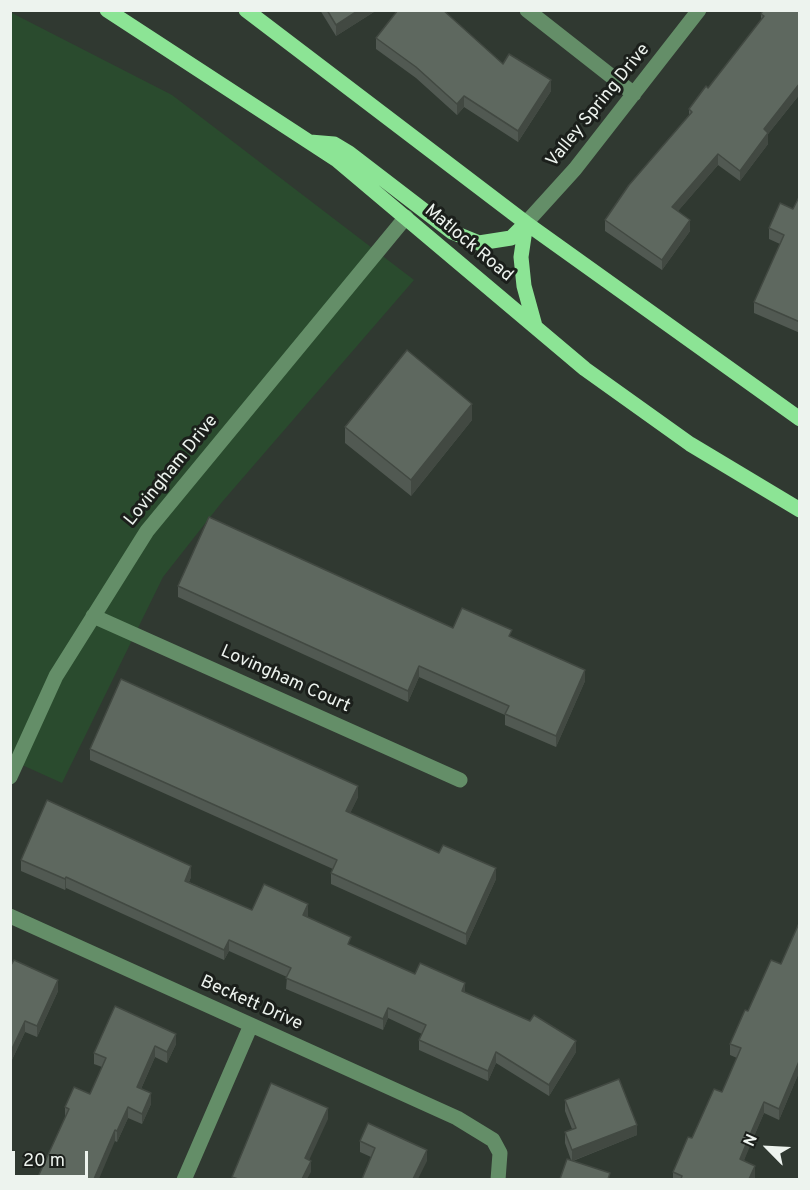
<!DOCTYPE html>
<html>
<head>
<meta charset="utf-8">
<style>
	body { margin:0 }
	#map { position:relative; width:810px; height:1190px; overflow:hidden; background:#303931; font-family:Overpass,sans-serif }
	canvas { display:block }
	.frame { position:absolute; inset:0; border:12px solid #edf3ee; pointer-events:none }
	.north { position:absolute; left:738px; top:1118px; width:60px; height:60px; -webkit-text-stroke:4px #1b1f1b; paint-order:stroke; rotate:294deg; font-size:16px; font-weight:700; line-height:24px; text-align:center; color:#edf3ee }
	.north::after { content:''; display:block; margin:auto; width:21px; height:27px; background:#edf3ee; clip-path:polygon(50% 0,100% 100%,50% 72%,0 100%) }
	.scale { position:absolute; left:12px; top:1151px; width:76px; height:27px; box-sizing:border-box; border:3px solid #edf3ee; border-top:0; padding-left:8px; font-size:18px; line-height:21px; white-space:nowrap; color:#edf3ee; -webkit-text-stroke:4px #1b1f1b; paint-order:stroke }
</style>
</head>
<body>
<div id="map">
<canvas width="810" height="1190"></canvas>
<div class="frame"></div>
<div class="north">N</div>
<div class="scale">20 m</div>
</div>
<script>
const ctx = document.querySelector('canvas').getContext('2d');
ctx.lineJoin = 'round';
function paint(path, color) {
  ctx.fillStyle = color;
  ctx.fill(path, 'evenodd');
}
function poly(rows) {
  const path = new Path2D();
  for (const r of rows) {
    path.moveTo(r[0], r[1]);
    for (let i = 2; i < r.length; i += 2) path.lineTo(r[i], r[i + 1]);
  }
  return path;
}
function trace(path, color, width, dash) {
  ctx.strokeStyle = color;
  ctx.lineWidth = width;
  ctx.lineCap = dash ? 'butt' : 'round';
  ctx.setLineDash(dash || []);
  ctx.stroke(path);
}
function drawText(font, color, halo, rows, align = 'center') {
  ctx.font = font + ' Overpass,sans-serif';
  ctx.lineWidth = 6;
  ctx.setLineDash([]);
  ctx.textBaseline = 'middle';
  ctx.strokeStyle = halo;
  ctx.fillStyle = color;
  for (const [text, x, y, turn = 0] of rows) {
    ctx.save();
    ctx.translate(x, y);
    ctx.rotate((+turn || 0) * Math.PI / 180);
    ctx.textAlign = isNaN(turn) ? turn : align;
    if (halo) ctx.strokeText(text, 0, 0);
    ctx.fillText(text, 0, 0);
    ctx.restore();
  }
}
paint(poly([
	[10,12,172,95,414,280,222,502,163,577,62,783,11,760]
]), '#2a4b2e');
trace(poly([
	[527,10,634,94],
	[526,223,575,169,699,10],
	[93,616,460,780],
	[10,777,56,676,147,531,406,217],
	[10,916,457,1118,493,1140,500,1153,498,1180],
	[184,1180,251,1025]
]), '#648e68', 15);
trace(poly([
	[107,10,337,160,585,369,690,444,800,510],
	[246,10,526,223,800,419],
	[310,142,334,144,349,153,452,232,479,243,511,238,526,223],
	[526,223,521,257,524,286,535,326]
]), '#8ce495', 15);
paint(poly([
	[320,10,377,10,336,36],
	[800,10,800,94,768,134,768,144,740,181,718,165,678,211,690,231,662,270,605,231,605,220,689,116,689,109,708,88,761,20,761,14],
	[376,38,503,64,551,91,518,142,464,107,457,115,416,78,376,49],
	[800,195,800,333,754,313,754,302,780,244,769,239,769,228,793,209],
	[472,420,411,496,345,443,345,427],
	[178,586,453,628,512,638,585,681,556,747,505,725,505,715,419,677,408,702,178,597],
	[90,749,358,797,350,813,496,879,466,945,331,884,331,873,333,869,90,760],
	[21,860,191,877,189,882,252,910,308,915,307,917,351,945,415,974,465,993,576,1052,549,1096,496,1063,488,1081,419,1050,419,1040,422,1034,388,1018,383,1030,286,989,287,977,229,951,224,960,66,888,65,890,21,871],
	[800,921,800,1070,779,1120,764,1113,747,1152,744,1160,755,1177,754,1179,673,1179,673,1172,692,1138,722,1092,737,1058,730,1055,730,1044,748,1011,781,964],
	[10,967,58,991,37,1037,25,1032,10,1064],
	[176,1044,167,1063,155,1057,141,1089,151,1104,142,1124,128,1118,117,1142,65,1118,65,1107,90,1094,102,1067,94,1064,94,1053],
	[565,1100,637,1135,573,1161,610,1179,571,1160,565,1143,565,1132,572,1129,565,1111],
	[360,1141,427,1161,371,1157,360,1152]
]), '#515952');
paint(poly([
	[359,10,377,10,336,36,336,25],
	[551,80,551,91,518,142,518,131],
	[800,83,800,94,768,134,768,144,740,181,740,171,764,129],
	[464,96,464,107,457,115,457,104],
	[718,154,718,165,672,218,672,207],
	[690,220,690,231,662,270,662,260],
	[472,404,472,420,411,496,411,480],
	[419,666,419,677,408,702,408,691],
	[585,670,585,681,556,747,556,736],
	[358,786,358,797,346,822,346,811],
	[191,866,191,877,185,891,185,881],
	[496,868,496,879,466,945,466,934],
	[66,877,66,888,65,890,65,879],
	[308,904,308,915,303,926,303,915],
	[229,940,229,951,224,960,224,950],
	[58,980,58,991,37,1037,37,1026],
	[465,983,465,994,462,991],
	[388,1008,388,1018,383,1030,383,1019],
	[25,1021,25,1032,10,1064,10,1053],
	[176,1034,176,1044,167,1063,167,1052],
	[576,1041,576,1052,549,1096,549,1085],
	[155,1046,155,1057,137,1098,137,1087],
	[496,1052,496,1063,488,1081,488,1071],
	[800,1059,800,1070,779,1120,779,1109],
	[151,1093,151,1104,142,1124,142,1114],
	[764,1102,764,1113,740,1170,740,1159],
	[128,1107,128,1118,117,1142,117,1131],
	[328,1108,328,1119,305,1169,305,1158],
	[637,1125,637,1135,572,1161,572,1150],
	[115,1130,115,1141,99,1179,94,1179],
	[427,1150,427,1161,418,1179,413,1179],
	[311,1161,311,1172,307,1179,302,1179],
	[755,1166,755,1177,754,1179,749,1179]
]), '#424942');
const building = poly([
	[327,10,359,10,336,25,327,10],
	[398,10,443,10,503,64,509,54,551,80,518,131,464,96,457,104,416,67,376,38,398,10],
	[763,10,800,10,800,83,764,129,768,133,740,171,718,154,672,207,690,220,662,260,605,220,629,185,692,112,689,109,706,86,708,88,764,16,761,14,763,10],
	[800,195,800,322,754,302,784,235,769,228,780,203,793,209,800,195],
	[407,350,472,404,411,480,345,427,407,350],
	[209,517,453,628,462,608,512,630,509,636,585,670,556,736,505,714,509,706,419,666,408,691,178,586,209,517],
	[121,679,358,786,346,811,439,853,443,845,496,868,466,934,331,873,337,860,90,749,121,679],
	[47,800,191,866,185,881,252,910,264,884,308,904,303,915,351,937,348,944,415,974,420,963,465,983,462,991,530,1021,534,1015,576,1041,549,1085,496,1052,488,1071,419,1040,426,1025,388,1008,383,1019,286,978,291,968,229,940,224,950,66,877,65,879,21,860,47,800],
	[800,921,800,1059,779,1109,764,1102,747,1142,740,1159,755,1166,749,1179,681,1179,682,1176,673,1172,688,1137,692,1138,714,1089,722,1092,741,1048,730,1044,745,1010,748,1011,771,960,781,964,800,921],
	[14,960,58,980,37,1026,25,1021,10,1053,10,967,14,960],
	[115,1006,176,1034,167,1052,155,1046,137,1087,151,1093,142,1114,128,1107,117,1131,115,1130,94,1179,37,1179,69,1109,65,1107,74,1087,90,1094,106,1058,94,1053,115,1006],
	[619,1079,637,1125,572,1150,565,1132,576,1128,565,1100,619,1079],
	[271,1083,328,1108,305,1158,311,1161,302,1179,238,1179,232,1177,271,1083],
	[368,1123,427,1150,413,1179,362,1179,375,1148,360,1141,368,1123],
	[567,1159,610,1173,608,1179,560,1179,567,1159]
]);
paint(building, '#5e685f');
trace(building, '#424942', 1.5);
drawText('18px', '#edf3ee', '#1b1f1b', [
	["Valley Spring Drive",599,106,-51],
	["Matlock Road",468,244,40],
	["Lovingham Drive",172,471,-51],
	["Lovingham Court",285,680,24],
	["Beckett Drive",251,1004,24]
]);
</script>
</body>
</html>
